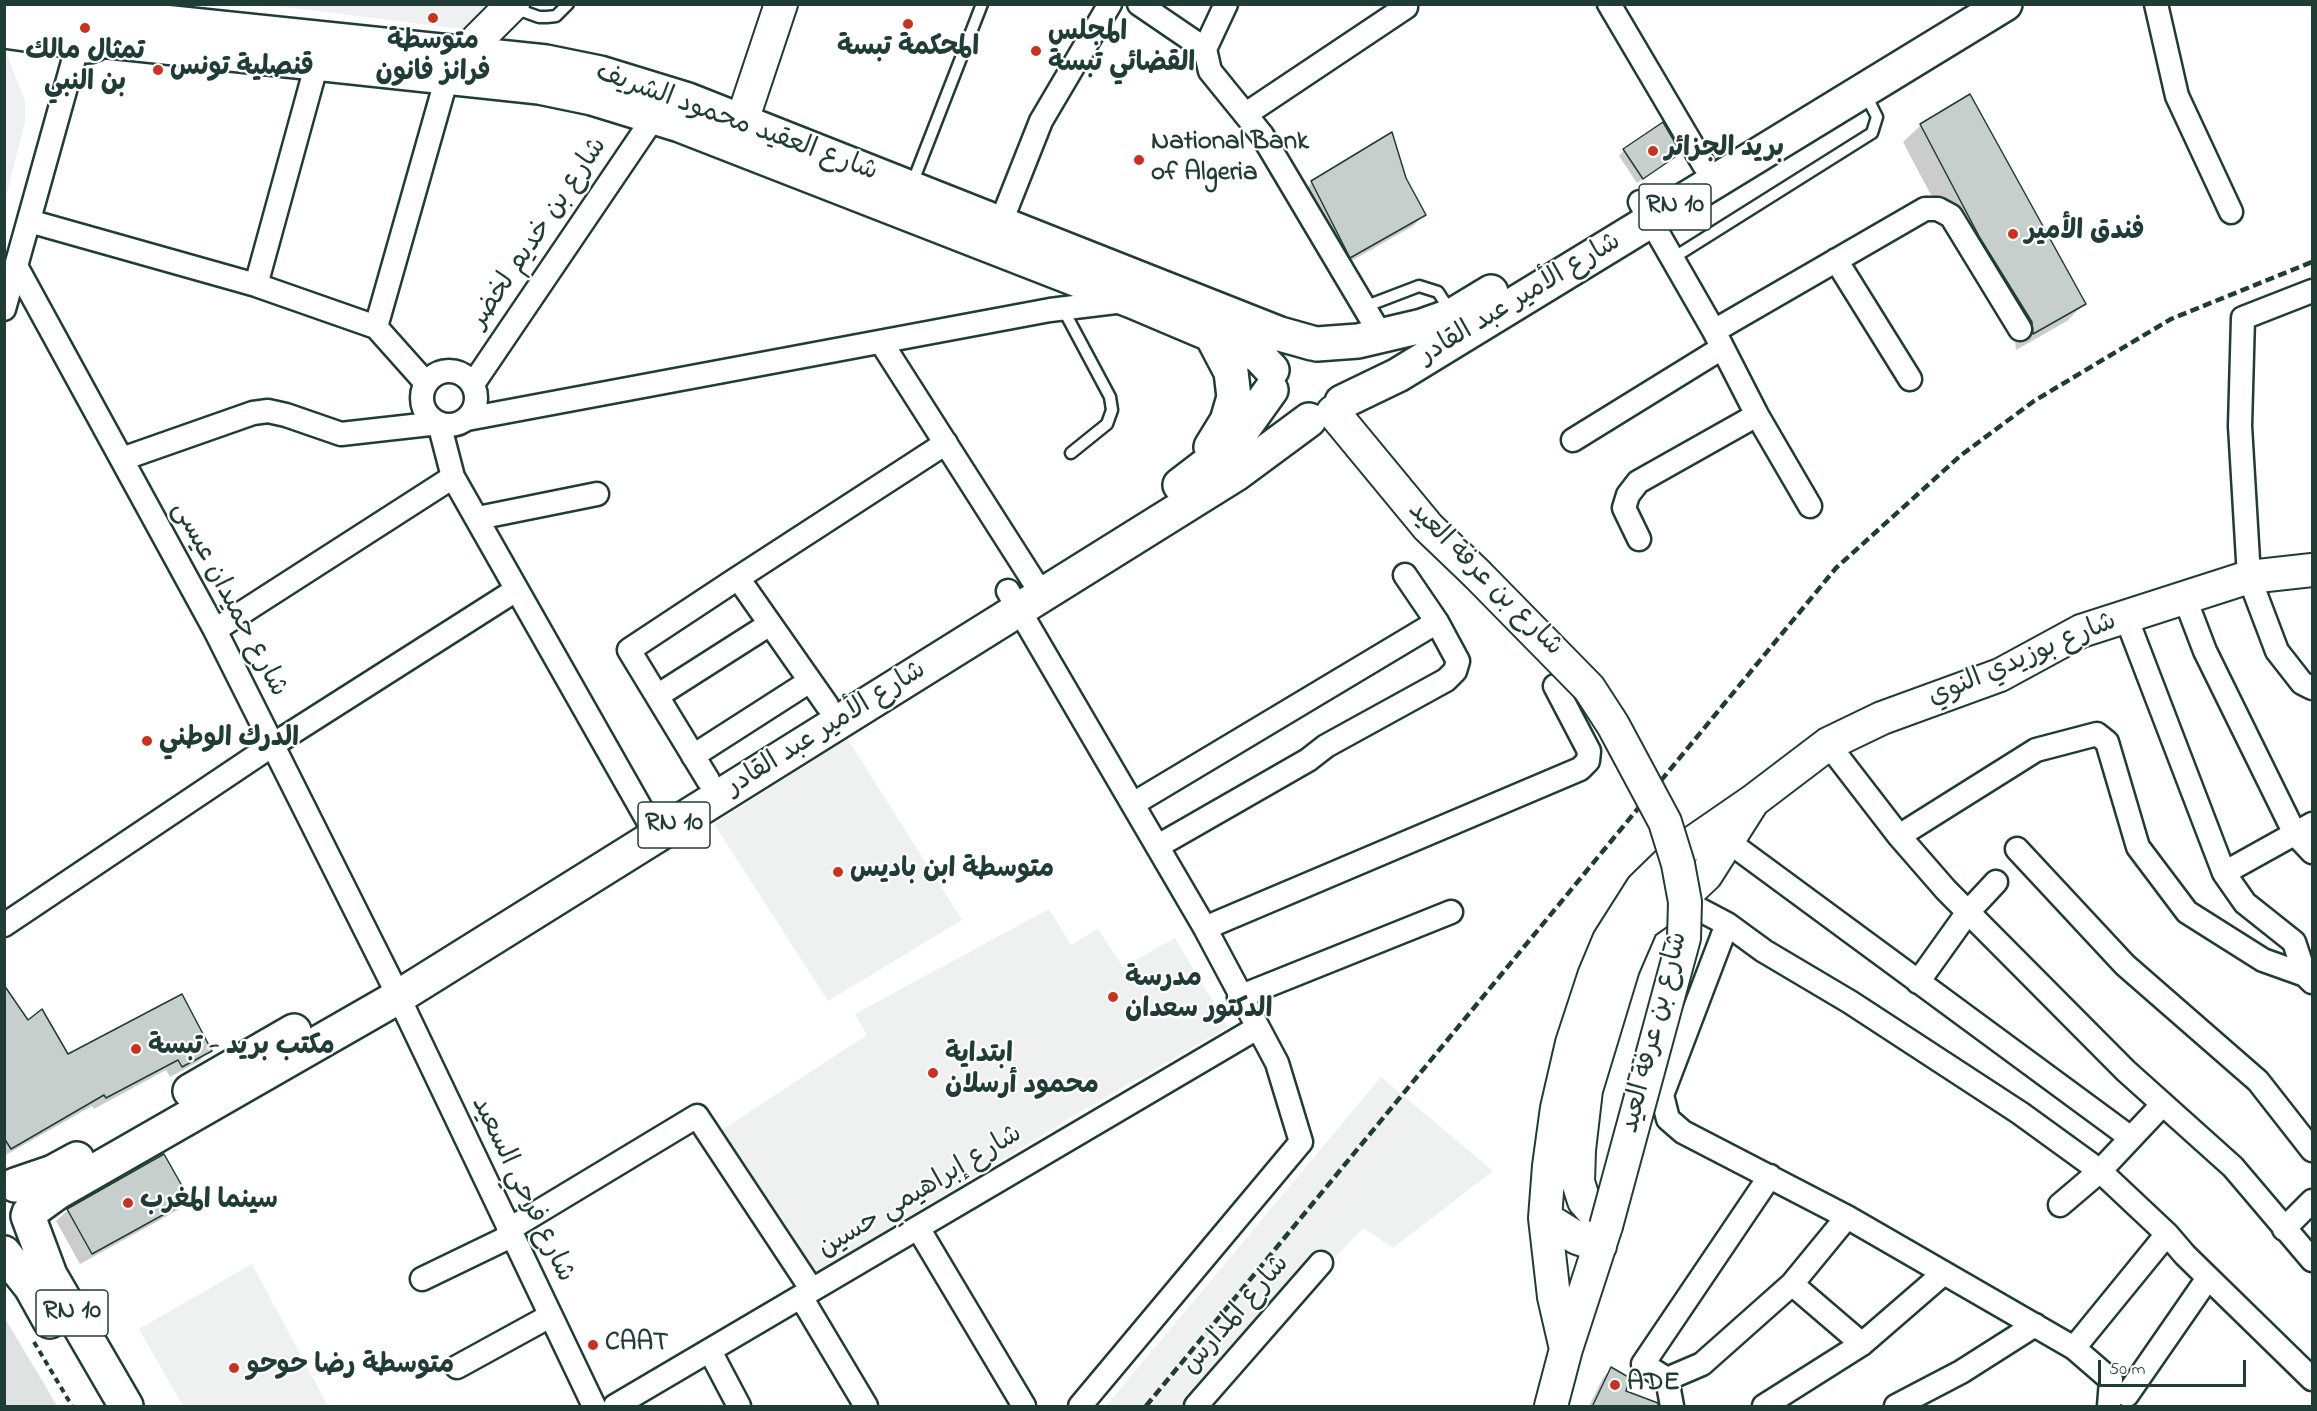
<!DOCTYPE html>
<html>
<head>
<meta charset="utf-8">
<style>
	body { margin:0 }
	#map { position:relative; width:2317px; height:1411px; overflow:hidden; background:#fff; font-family:"Indie Flower",sans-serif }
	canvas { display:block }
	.frame { position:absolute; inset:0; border:6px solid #1f3d34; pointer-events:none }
	.scale { position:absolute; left:2098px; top:1360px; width:148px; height:27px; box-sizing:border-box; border:3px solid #1f3d34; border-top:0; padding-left:8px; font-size:18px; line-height:21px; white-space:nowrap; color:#1f3d34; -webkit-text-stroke:4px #fff; paint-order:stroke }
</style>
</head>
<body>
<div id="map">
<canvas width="2317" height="1411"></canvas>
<div class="frame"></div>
<div class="scale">50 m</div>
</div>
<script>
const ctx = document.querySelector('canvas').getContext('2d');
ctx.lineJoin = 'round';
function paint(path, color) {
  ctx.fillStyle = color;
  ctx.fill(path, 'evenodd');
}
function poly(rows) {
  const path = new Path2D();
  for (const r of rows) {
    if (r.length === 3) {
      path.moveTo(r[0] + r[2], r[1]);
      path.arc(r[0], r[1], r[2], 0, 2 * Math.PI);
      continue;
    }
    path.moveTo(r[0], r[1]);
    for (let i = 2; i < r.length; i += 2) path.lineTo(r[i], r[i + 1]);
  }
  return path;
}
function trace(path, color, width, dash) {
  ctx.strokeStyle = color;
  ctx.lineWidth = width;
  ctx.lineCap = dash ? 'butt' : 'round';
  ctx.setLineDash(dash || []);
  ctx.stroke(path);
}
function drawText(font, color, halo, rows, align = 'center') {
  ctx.font = font + ' "Indie Flower","Playpen Sans Arabic",sans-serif';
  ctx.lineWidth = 4.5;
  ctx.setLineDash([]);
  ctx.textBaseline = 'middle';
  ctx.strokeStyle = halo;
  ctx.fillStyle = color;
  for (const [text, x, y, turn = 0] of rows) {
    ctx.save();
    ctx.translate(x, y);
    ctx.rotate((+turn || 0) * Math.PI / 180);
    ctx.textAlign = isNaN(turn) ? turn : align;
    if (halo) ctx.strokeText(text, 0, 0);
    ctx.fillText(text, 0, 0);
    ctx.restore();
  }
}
paint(poly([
	[270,5,504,5,478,31],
	[5,50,25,101,25,122,5,201],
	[847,738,962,920,828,1001,714,824],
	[1049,909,1071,945,1098,929,1123,967,1175,938,1228,1027,1080,1112,814,1275,720,1131,867,1035,855,1014],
	[1381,1077,1493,1171,1393,1248,1363,1228,1196,1406,1106,1406],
	[252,1264,328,1406,183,1406,139,1329]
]), '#eef1f0');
paint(poly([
	[4,1317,43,1382,57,1406,6,1406]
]), '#dee3e2');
paint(poly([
	[1921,125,2084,304,2067,321,2016,350,2015,340,1963,256,1903,142],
	[1624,150,1680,153,1637,183,1619,156],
	[1405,179,1424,215,1413,226,1339,268,1301,194,1312,182],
	[4,987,28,1022,67,1056,210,1050,198,1062,170,1077,166,1070,94,1109,92,1106,4,1156],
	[188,1199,176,1211,80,1264,56,1221,68,1210],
	[1611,1369,1624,1391,1650,1406,1589,1406,1603,1378]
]), '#0003');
const building = poly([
	[1970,94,2086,304,2033,334,2032,322,1980,238,1920,124,1970,94],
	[1663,122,1681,153,1643,179,1623,149,1663,122],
	[1392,132,1406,178,1426,215,1350,258,1311,181,1392,132],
	[4,985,28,1020,42,1009,68,1054,182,994,212,1051,182,1067,178,1060,106,1098,104,1095,11,1149,4,1138,4,985],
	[164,1154,190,1200,92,1254,67,1209,164,1154],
	[1611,1367,1630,1378,1626,1391,1658,1403,1658,1407,1592,1407,1611,1367]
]);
paint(building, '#c7cfcc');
trace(building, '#1f3d34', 1.5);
const lane = poly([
	[514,8,539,17,547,17,556,16,568,4],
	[912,184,982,4],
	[1673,258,1872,133,1877,117,1865,93],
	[1364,307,1419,286,1438,292,1451,312],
	[1063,309,1110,397,1112,410,1107,424,1071,453]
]);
const street = poly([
	[1139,4,1205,49],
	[1226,4,1205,49,1210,71,1262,135,1382,337],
	[1609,4,1704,165],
	[2156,4,2177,96,2231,212],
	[1246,114,1406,7,1398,4],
	[1640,202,1714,331,1757,415,1810,506],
	[29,221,256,285,376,327,426,383],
	[1001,222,1041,121,1110,4],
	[1836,260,1910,379],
	[16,266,215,630,390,979,594,1406],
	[256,285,317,63],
	[2312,291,2243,318,2240,426,2249,577,2277,651,2302,683,2312,688],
	[4,309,78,44],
	[376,327,447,77,448,63],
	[1714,331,1925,209,1938,209,1951,216,2020,329],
	[881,342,1043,596],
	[449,398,27],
	[473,384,654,117],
	[467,419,1050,310,1124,301],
	[1573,440,1722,348],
	[122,459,253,413,268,411,286,415,341,434,439,423,453,477,647,819],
	[478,518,597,494],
	[1639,539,1624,508,1628,495,1638,482,1757,415],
	[1008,591,1205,928,1277,1063,1301,1142,1080,1406],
	[2184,596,2205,651,2295,834,2312,852],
	[2126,617,2224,873],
	[215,630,453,477],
	[657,696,770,624],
	[827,705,738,578,946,443],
	[1828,744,1899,836,1946,890,2126,1071,2233,1167,2312,1260],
	[693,756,810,681],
	[708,780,629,650,738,578],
	[1133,804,1437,622,1405,575],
	[1899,836,2036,750,2097,734,2107,742,2138,847,2187,912,2263,960,2305,975,2312,982],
	[1729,842,2131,1138],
	[1158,846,1308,760,1326,746,1446,680,1455,671,1458,661,1437,622],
	[2017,849,2125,965,2258,1081,2312,1150],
	[1674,896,1727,924,1764,951,1850,1002,2020,1113,2100,1171,2167,1234,2185,1255,2312,1379],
	[1727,924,1662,1095,1668,1119,1683,1132,1847,1217,2074,1348,2111,1380,2109,1406],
	[4,925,271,746,516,590],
	[1205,928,1580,769,1588,761,1589,751,1555,686],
	[2305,975,2294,942,2245,903,2224,873,2312,824],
	[1918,982,1968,912,1996,882],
	[1239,997,1451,912],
	[1770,1176,1643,1364,1667,1379,1702,1364,1792,1284,1847,1217],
	[2060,1205,2100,1171,2163,1104],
	[918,1228,1024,1406],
	[2284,1229,2312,1201],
	[508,1230,697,1116,812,1290],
	[422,1279,511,1236],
	[1792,1284,1862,1344],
	[801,1297,866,1406],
	[2074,1348,2167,1234],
	[710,1351,739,1406],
	[457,1367,550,1316],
	[1667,1379,1672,1406],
	[2127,1395,2208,1278],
	[615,1406,1257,1028],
	[1196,1406,1321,1263],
	[1764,1406,1862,1344,1944,1273],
	[1896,1406,1961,1372,2035,1325]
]);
const secondary = poly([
	[467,79,469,53,477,40,513,4],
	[742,121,781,4],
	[1333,412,1428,527,1476,573],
	[1753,801,1828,744,1882,718,2000,675,2081,631,2249,577,2312,570],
	[1545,1218,1577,1238,1600,1246],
	[1551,1406,1566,1349,1606,1226,1584,1201,1578,1182,1579,1150,1586,1090,1623,968,1642,924,1689,891,1706,875,1753,801,1679,852,1642,888,1609,940,1594,976,1572,1043,1557,1108,1549,1166,1545,1218,1554,1297,1566,1349]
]);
const primary = poly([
	[4,5,76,15],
	[87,29,17],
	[97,15,546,62,600,73,688,100,1280,334,1312,343],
	[4,31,74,41],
	[100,40,539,87,592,98,680,125,1132,301,1243,348,1259,356,1272,370],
	[1211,334,1231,372,1234,397,1227,421,1211,447],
	[1317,344,1358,341,1422,326,1453,315,1491,292],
	[1342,402,1398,375,2005,4],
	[1180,485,1231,446,1271,390],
	[190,1091,294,1031],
	[15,1185,53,1172,77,1159],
	[29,1213,58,1192,398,997,1236,474,1309,420],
	[28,1216,50,1275,126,1406],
	[4,1253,31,1287,50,1321]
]);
trace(lane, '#1f3d34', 15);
trace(street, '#1f3d34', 27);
trace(secondary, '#1f3d34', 36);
trace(primary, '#1f3d34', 38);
trace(poly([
	[34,1342,72,1406]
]), '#1f3d34', 4, [6, 4.5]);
trace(lane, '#fff', 10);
trace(street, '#fff', 22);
trace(secondary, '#fff', 32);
trace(primary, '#fff', 33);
trace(poly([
	[1146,1406,1836,568,1960,456,2034,401,2171,319,2312,262]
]), '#1f3d34', 4.5, [9, 4.5]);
const secondaryBridge = poly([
	[1476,573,1589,688,1613,725,1665,822,1678,864,1685,902,1684,938,1606,1226]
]);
trace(secondaryBridge, '#1f3d34', 36, []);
trace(secondaryBridge, '#fff', 32);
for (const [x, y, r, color] of [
	[433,18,6,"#c8321e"],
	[908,24,6,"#c8321e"],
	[85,28,6,"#c8321e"],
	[1036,51,6,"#c8321e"],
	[158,70,6,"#c8321e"],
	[1653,151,6,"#c8321e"],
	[1139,160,6,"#c8321e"],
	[2013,234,6,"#c8321e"],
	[147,741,6,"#c8321e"],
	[838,872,6,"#c8321e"],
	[1113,997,6,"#c8321e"],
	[136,1049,6,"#c8321e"],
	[933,1073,6,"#c8321e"],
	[128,1203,6,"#c8321e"],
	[593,1345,6,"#c8321e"],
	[234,1368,6,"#c8321e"],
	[1615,1385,6,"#c8321e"]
]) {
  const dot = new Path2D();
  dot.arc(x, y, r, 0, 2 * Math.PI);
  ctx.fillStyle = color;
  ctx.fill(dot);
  trace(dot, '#fff', 2);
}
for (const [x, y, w] of [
	[1675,207,72],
	[674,825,72],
	[72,1313,72]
]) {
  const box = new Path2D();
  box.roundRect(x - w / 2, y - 23, w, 46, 4.5);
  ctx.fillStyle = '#fff';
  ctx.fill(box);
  trace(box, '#1f3d34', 1.5);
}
drawText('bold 26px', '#1f3d34', null, [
	["RN 10",1675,207],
	["RN 10",674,825],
	["RN 10",72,1313]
]);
drawText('bold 27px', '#1f3d34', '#fff', [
	["المجلس",1048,35],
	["القضائي تبسة",1048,66],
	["متوسطة",433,44,"center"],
	["فرانز فانون",433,75,"center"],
	["المحكمة تبسة",908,50,"center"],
	["تمثال مالك",85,54,"center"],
	["بن النبي",85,85,"center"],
	["قنصلية تونس",170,70],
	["National Bank",1151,144],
	["of Algeria",1151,175],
	["بريد الجزائر",1665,151],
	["فندق الأمير",2025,234],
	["الدرك الوطني",159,741],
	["متوسطة ابن باديس",850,872],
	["مدرسة",1125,981],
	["الدكتور سعدان",1125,1012],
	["مكتب بريد - تبسة",148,1049],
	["ابتداية",945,1057],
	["محمود أرسلان",945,1088],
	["سينما المغرب",140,1203],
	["CAAT",605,1345],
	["متوسطة رضا حوحو",246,1368],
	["ADE",1627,1385]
], 'left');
drawText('27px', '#1f3d34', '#fff', [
	["شارع العقيد محمود الشريف",736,124,20],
	["شارع بن خديم لخضر",540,234,-56],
	["شارع الأمير عبد القادر",1521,300,-31],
	["شارع بن عرفة العيد",1484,580,45],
	["شارع حميدان عيسى",228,600,62],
	["شارع بوزيدي النوي",2023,661,-23],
	["شارع الأمير عبد القادر",827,730,-32],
	["شارع بن عرفة العيد",1656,1033,-76],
	["شارع فرحي السعيد",521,1190,64],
	["شارع إبراهيمي حسين",921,1193,-31],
	["شارع المدارس",1237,1316,-49]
]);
</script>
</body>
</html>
